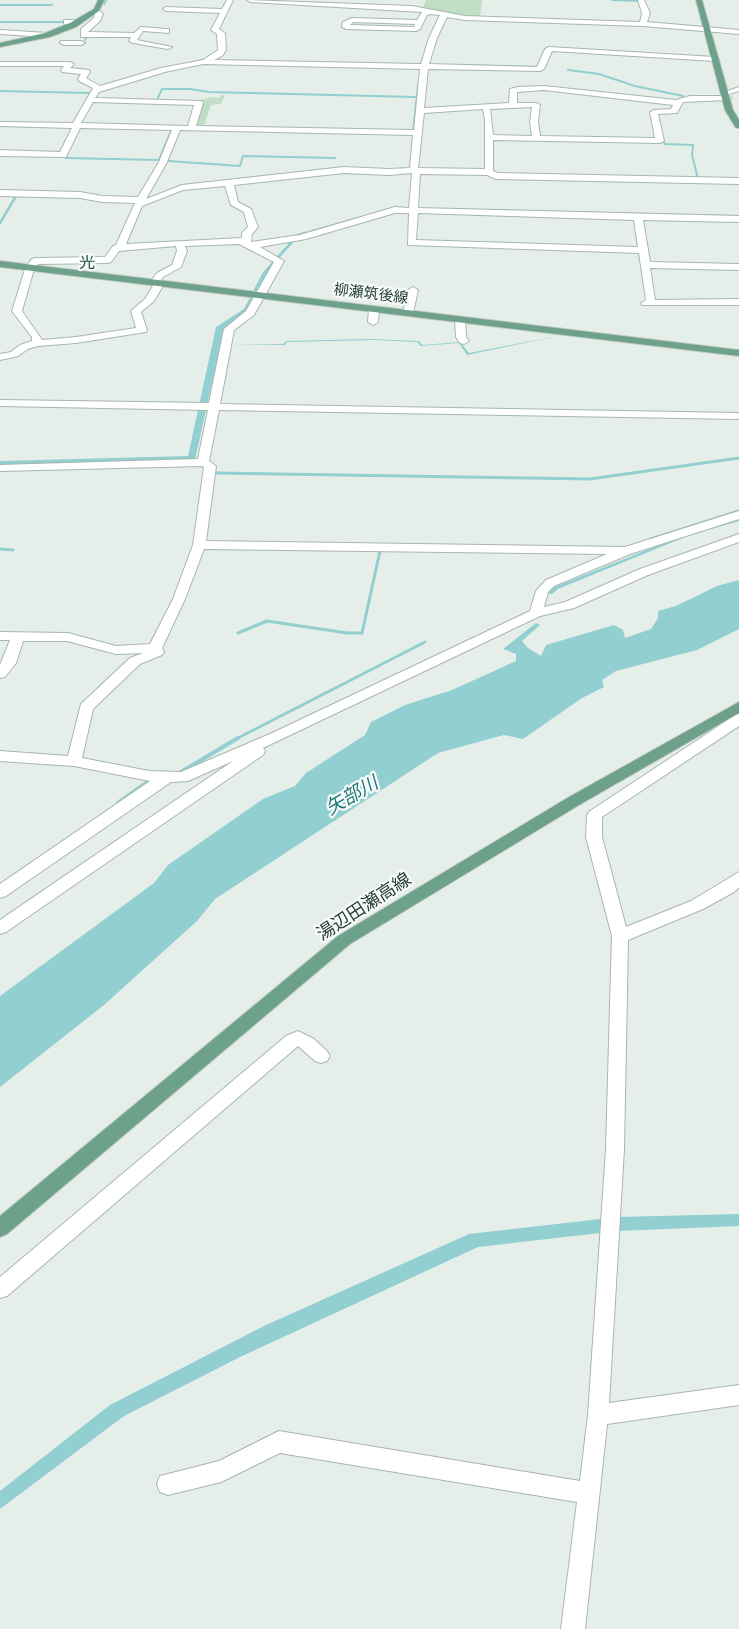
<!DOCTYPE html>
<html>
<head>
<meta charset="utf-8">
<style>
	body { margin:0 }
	canvas { display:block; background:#e6eee9 }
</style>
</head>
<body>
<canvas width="739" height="1629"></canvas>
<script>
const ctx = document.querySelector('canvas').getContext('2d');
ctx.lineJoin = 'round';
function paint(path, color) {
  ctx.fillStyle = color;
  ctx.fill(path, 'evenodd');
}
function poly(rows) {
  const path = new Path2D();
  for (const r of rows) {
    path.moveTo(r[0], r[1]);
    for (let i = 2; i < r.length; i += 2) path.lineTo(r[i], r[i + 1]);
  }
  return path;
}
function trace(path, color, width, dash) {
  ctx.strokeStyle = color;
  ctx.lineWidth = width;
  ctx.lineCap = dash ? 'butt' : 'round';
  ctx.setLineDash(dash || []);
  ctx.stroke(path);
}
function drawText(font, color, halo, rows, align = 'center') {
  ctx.font = font + ' "Alegreya Sans","Noto Sans JP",sans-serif';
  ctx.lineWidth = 4.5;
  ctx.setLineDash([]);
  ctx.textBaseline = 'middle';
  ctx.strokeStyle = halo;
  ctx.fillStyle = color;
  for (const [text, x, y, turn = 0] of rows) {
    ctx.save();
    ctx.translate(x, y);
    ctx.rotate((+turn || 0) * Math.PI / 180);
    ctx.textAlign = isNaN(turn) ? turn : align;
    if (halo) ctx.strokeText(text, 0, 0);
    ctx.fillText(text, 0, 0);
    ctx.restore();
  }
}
paint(poly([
	[426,0,482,0,480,17,467,17,423,8],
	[222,95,225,95,221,104,211,105,204,125,194,125,202,100,212,97,219,98]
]), '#c0dec4');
paint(poly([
	[394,207,739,215,739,217,395,209,306,232,298,237,268,271,250,309,224,328,195,460,0,465,0,461,188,456,216,327,244,309,263,272,297,234],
	[563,335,467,355,459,343,420,346,418,342,374,340,287,342,285,345,232,344,283,344,287,341,369,339,419,341,422,345,460,342,469,353],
	[739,519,739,521,690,535,558,589,552,594,548,593,552,588,644,551,689,534],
	[739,580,739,629,697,650,616,671,602,680,604,687,582,698,523,739,504,735,438,753,215,899,197,921,104,1005,0,1087,0,996,154,883,168,865,263,799,295,786,306,773,365,735,371,722,405,705,452,690,516,661,516,654,503,649,536,623,540,625,522,641,528,648,541,656,546,645,614,625,623,630,625,638,651,629,658,618,658,611,676,606,717,586],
	[739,1214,739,1226,617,1231,478,1247,240,1357,124,1416,0,1509,0,1491,110,1405,264,1326,469,1234,618,1217]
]), '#91cfd0');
trace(poly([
	[612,0,638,1],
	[104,4,106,0],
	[0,5,52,5],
	[0,22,67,22],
	[85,40,87,35],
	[460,65,538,67],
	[568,70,599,74,635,86,683,96],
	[0,91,90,93],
	[155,100,157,100,162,89,190,89,209,92,415,97],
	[411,132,413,131,418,86],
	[662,138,665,144,693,145,692,155,698,179],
	[66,158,159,160,172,129],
	[168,161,240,166,243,156,335,158]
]), '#91cfd0', 2);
trace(poly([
	[0,223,16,196,19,196]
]), '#91cfd0', 2.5);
trace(poly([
	[215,473,590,479,739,458],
	[651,539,739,511],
	[0,549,13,550],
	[238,633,267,621,347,633,362,633,380,551],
	[236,739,425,642]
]), '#91cfd0', 3);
trace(poly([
	[181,772,238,738],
	[118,803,149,781]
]), '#91cfd0', 4);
const minor = poly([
	[227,0,233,0,219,29,225,33,226,50,222,56,214,60,421,64,429,38,440,15,430,14,427,15,420,29,416,31,346,29,342,27,343,22,352,18,417,20,422,12,250,2,247,0,412,6,465,16,640,22,642,13,638,0,644,0,650,13,647,22,739,30,739,34,643,26,465,20,447,17,437,38,429,64,537,67,545,49,549,47,715,57,719,59,715,61,552,51,544,69,540,71,428,69,424,108,509,103,510,89,518,87,544,86,676,100,690,96,727,96,731,98,727,100,683,102,677,113,658,114,664,141,660,143,493,140,493,171,498,173,739,178,739,184,496,179,487,175,420,174,418,208,739,216,739,222,643,220,650,262,739,264,739,270,650,268,655,300,739,299,739,305,642,305,641,303,646,300,639,253,408,245,409,213,395,213,306,239,260,247,284,261,254,315,234,330,220,404,739,413,739,419,219,410,209,461,216,466,206,541,625,547,739,511,739,519,630,554,554,586,548,592,544,607,565,602,640,569,739,534,739,542,648,575,574,608,540,616,263,748,265,751,263,755,6,932,0,934,0,920,233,761,188,781,171,782,6,896,0,898,0,884,150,781,74,766,0,761,0,751,68,756,81,704,130,658,143,653,116,654,67,641,23,641,16,663,5,677,0,678,0,665,10,640,0,640,0,632,68,633,116,646,150,644,173,599,193,545,204,467,201,466,0,471,0,465,198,459,208,410,0,406,0,400,209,403,224,329,246,311,274,262,239,244,185,246,187,251,181,267,163,277,160,281,164,284,154,301,141,312,147,330,146,332,76,343,38,346,28,349,18,356,0,360,0,354,11,352,20,345,32,341,32,337,12,311,26,266,32,259,35,258,105,257,113,246,116,245,135,203,102,202,80,198,0,196,0,190,80,192,102,196,138,197,159,162,172,130,80,128,66,157,0,156,0,150,60,152,72,128,0,126,0,122,73,123,93,88,79,81,78,79,81,74,62,72,61,70,64,66,0,66,0,62,70,62,74,64,70,68,89,70,90,72,86,78,100,86,161,68,203,60,218,50,217,34,211,30,220,13,166,11,163,9,166,7,222,9,227,0],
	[353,22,415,24,414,27,350,25,353,22],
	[203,64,420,69,414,130,196,126,203,103,202,101,95,98,99,92,165,72,203,64],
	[544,90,673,105,671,109,654,110,650,112,655,138,540,136,538,122,540,105,536,103,517,103,517,92,544,90],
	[93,102,194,105,188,126,81,123,93,102],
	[532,107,530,122,532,136,493,135,490,109,532,107],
	[483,109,485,120,485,169,418,168,424,113,483,109],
	[180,130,413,135,410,168,389,169,344,167,182,185,146,199,167,162,180,130],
	[344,173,389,175,412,173,409,208,395,207,300,235,251,242,252,234,258,227,251,209,238,202,234,185,344,173],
	[225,186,231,205,244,212,248,227,242,233,242,238,126,244,142,206,183,190,225,186],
	[418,213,634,220,638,247,416,240,418,213],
	[176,246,177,251,172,265,157,273,149,283,153,286,145,299,131,311,136,328,76,337,42,340,22,311,34,269,38,264,108,263,111,262,119,251,176,246],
	[204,549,607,554,546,580,536,591,530,611,270,734,181,772,149,771,82,758,93,709,140,664,162,655,164,652,162,648,185,599,204,549],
	[97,8,103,14,100,21,88,32,134,33,141,27,166,29,169,29,169,33,143,31,137,40,172,47,168,49,133,43,129,41,131,37,81,37,81,29,94,18,95,14,94,10,97,8],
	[64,20,79,20,83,22,79,24,64,24,64,20],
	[0,30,47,33,51,35,47,37,0,34,0,30],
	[61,41,81,41,85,43,81,45,64,45,60,43,61,41],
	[739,87,739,91,726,95,722,93,739,87],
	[413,287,418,290,413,313,408,316,403,313,408,290,413,287],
	[374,307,379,310,378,322,373,325,368,322,369,310,374,307],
	[460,317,465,320,466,337,469,341,464,344,460,343,456,337,455,320,460,317],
	[739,714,739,726,602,817,602,837,626,927,691,901,739,872,739,887,734,892,703,909,628,940,624,1149,609,1403,739,1385,739,1405,607,1424,585,1629,561,1629,577,1502,280,1453,221,1482,168,1495,160,1492,157,1484,160,1476,219,1461,279,1431,580,1481,588,1415,606,1149,612,936,586,837,587,815,590,811,734,716,739,714],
	[298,1031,314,1039,327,1051,330,1056,327,1061,321,1063,315,1061,298,1046,7,1296,0,1298,0,1277,286,1036,298,1031]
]);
const major = poly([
	[98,0,104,0,99,11,76,27,50,37,0,47,0,43,45,33,70,23,94,9,98,0],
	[696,0,702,0,733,110,739,120,739,128,736,128,725,110,696,0],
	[0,261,739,350,739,356,0,267,0,261],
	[739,702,739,713,579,805,350,944,7,1234,0,1237,0,1216,338,936,569,797,739,702]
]);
trace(minor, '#a8b6af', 2);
trace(major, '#c2cac6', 2);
paint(minor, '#fff');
paint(major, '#6da18c');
drawText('15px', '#254035', '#f7faf8', [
	["柳瀬筑後線",371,294,7]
]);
drawText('16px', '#22513f', '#f7faf8', [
	["光",87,263]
]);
drawText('18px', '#254035', '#f7faf8', [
	["湯辺田瀬高線",364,907,-33]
]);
drawText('italic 19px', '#21787a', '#f7faf8', [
	["矢部川",352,796,-30]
]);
</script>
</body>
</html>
